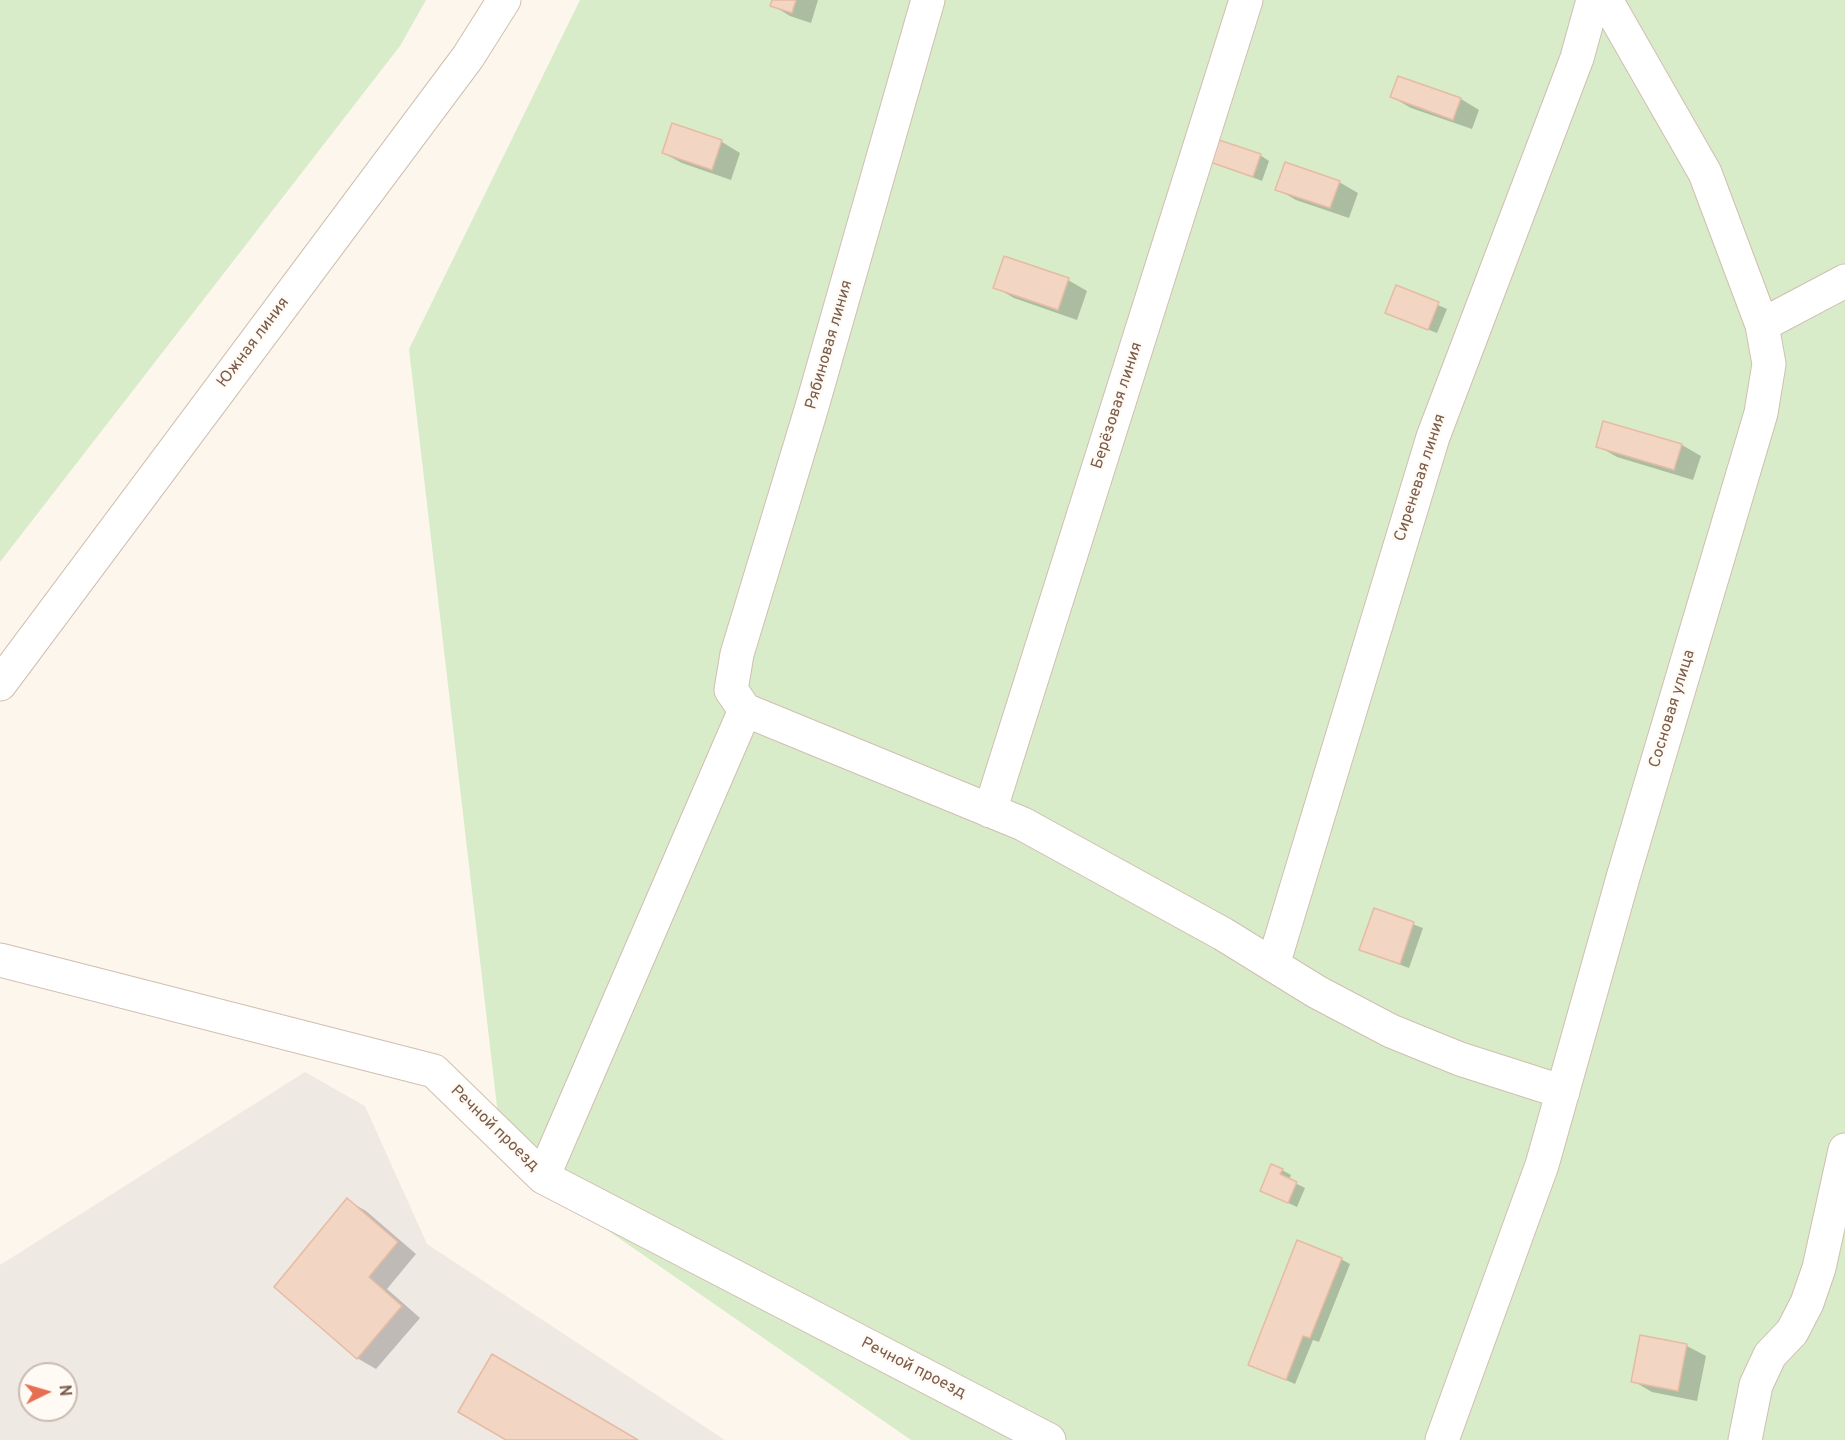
<!DOCTYPE html>
<html>
<head>
<meta charset="utf-8">
<style>
	body { margin:0 }
	#map { position:relative; width:1845px; height:1440px; overflow:hidden; background:#fdf6ec; font-family:Overpass,sans-serif }
	canvas { display:block }
	.north { position:absolute; left:18px; top:1362px; width:60px; height:60px; box-sizing:border-box; background:#fffaf3; border:2px solid #cabbb1; border-radius:50%; rotate:85deg; font-size:16px; font-weight:700; line-height:24px; text-align:center; color:#7a5c4d }
	.north::after { content:''; display:block; margin:auto; width:21px; height:27px; background:#e76f51; clip-path:polygon(50% 0,100% 100%,50% 72%,0 100%) }
</style>
</head>
<body>
<div id="map">
<canvas width="1845" height="1440"></canvas>
<div class="north">N</div>
</div>
<script>
const ctx = document.querySelector('canvas').getContext('2d');
ctx.lineJoin = 'round';
function paint(path, color) {
  ctx.fillStyle = color;
  ctx.fill(path, 'evenodd');
}
function poly(rows) {
  const path = new Path2D();
  for (const r of rows) {
    path.moveTo(r[0], r[1]);
    for (let i = 2; i < r.length; i += 2) path.lineTo(r[i], r[i + 1]);
  }
  return path;
}
function trace(path, color, width, dash) {
  ctx.strokeStyle = color;
  ctx.lineWidth = width;
  ctx.lineCap = dash ? 'butt' : 'round';
  ctx.setLineDash(dash || []);
  ctx.stroke(path);
}
function drawText(font, color, halo, rows, align = 'center') {
  ctx.font = font + ' Overpass,sans-serif';
  ctx.lineWidth = 4.5;
  ctx.setLineDash([]);
  ctx.textBaseline = 'middle';
  ctx.strokeStyle = halo;
  ctx.fillStyle = color;
  for (const [text, x, y, turn = 0] of rows) {
    ctx.save();
    ctx.translate(x, y);
    ctx.rotate((+turn || 0) * Math.PI / 180);
    ctx.textAlign = isNaN(turn) ? turn : align;
    if (halo) ctx.strokeText(text, 0, 0);
    ctx.fillText(text, 0, 0);
    ctx.restore();
  }
}
paint(poly([
	[305,1072,365,1106,427,1244,725,1440,0,1440,0,1265],
	[30,1374,66,1374,66,1410,30,1410]
]), '#efe9e4');
paint(poly([
	[0,0,426,0,400,46,0,562],
	[580,0,1845,0,1845,1440,911,1440,503,1158,409,349]
]), '#d8ecc9');
paint(poly([
	[773,0,818,0,811,23,790,16,772,5],
	[1392,97,1461,99,1479,110,1472,129,1411,108],
	[673,125,722,142,740,153,731,180,682,163,663,153],
	[1260,155,1269,161,1262,181,1212,161],
	[1339,182,1358,193,1349,218,1296,200,1277,189],
	[1068,280,1087,291,1077,320,1014,298,995,287],
	[1397,287,1447,309,1437,333,1396,317],
	[1604,423,1682,445,1701,456,1693,480,1617,457,1598,446],
	[1375,910,1423,928,1409,968,1361,950],
	[1282,1170,1291,1175,1289,1180,1305,1188,1297,1207,1262,1191],
	[347,1200,366,1211,416,1254,387,1289,420,1318,376,1369,357,1358],
	[1341,1259,1350,1264,1319,1342,1313,1340,1295,1384,1250,1364],
	[1687,1346,1706,1356,1697,1401,1652,1392,1633,1381]
]), '#0003');
const building = poly([
	[772,0,796,0,792,13,770,6,772,0],
	[1398,76,1461,98,1453,120,1390,97,1398,76],
	[672,123,722,140,712,170,662,153,672,123],
	[1219,140,1261,154,1253,177,1210,162,1219,140],
	[1285,162,1340,181,1330,208,1275,190,1285,162],
	[1004,256,1069,278,1058,310,993,288,1004,256],
	[1396,285,1439,302,1428,330,1385,313,1396,285],
	[1603,421,1682,444,1674,470,1596,447,1603,421],
	[1374,908,1414,922,1400,964,1359,950,1374,908],
	[1271,1164,1283,1169,1280,1174,1297,1182,1288,1203,1260,1191,1271,1164],
	[347,1198,398,1242,369,1277,402,1306,357,1359,274,1287,347,1198],
	[1297,1240,1342,1258,1310,1338,1303,1336,1286,1380,1248,1365,1297,1240],
	[1640,1335,1687,1344,1678,1391,1631,1382,1640,1335],
	[492,1354,638,1440,506,1440,458,1412,492,1354]
]);
paint(building, '#f3d5c3');
trace(building, '#e6bba3', 1.5);
const minor = poly([
	[928,0,811,410,737,654,731,690,745,710,1023,824,1223,934,1317,992,1391,1031,1460,1059,1563,1092],
	[1762,325,1845,281],
	[0,684,468,57,504,0],
	[990,811,1246,0],
	[0,960,434,1071,543,1177,1049,1440],
	[1273,965,1433,437,1577,58,1593,0],
	[543,1177,745,710],
	[1442,1440,1542,1165,1624,874,1761,413,1769,364,1762,325,1705,173,1606,0],
	[1745,1440,1756,1385,1770,1355,1792,1332,1807,1303,1819,1268,1845,1150]
]);
trace(minor, '#d1beb0', 35);
trace(minor, '#fff', 33);
drawText('16px', '#7a5c4d', '#fffaf3', [
	["Южная линия",254,343,-53],
	["Рябиновая линия",830,345,-74],
	["Берёзовая линия",1118,406,-72],
	["Сиреневая линия",1421,478,-72],
	["Сосновая улица",1673,709,-73],
	["Речной проезд",494,1129,44],
	["Речной проезд",913,1369,27]
]);
</script>
</body>
</html>
